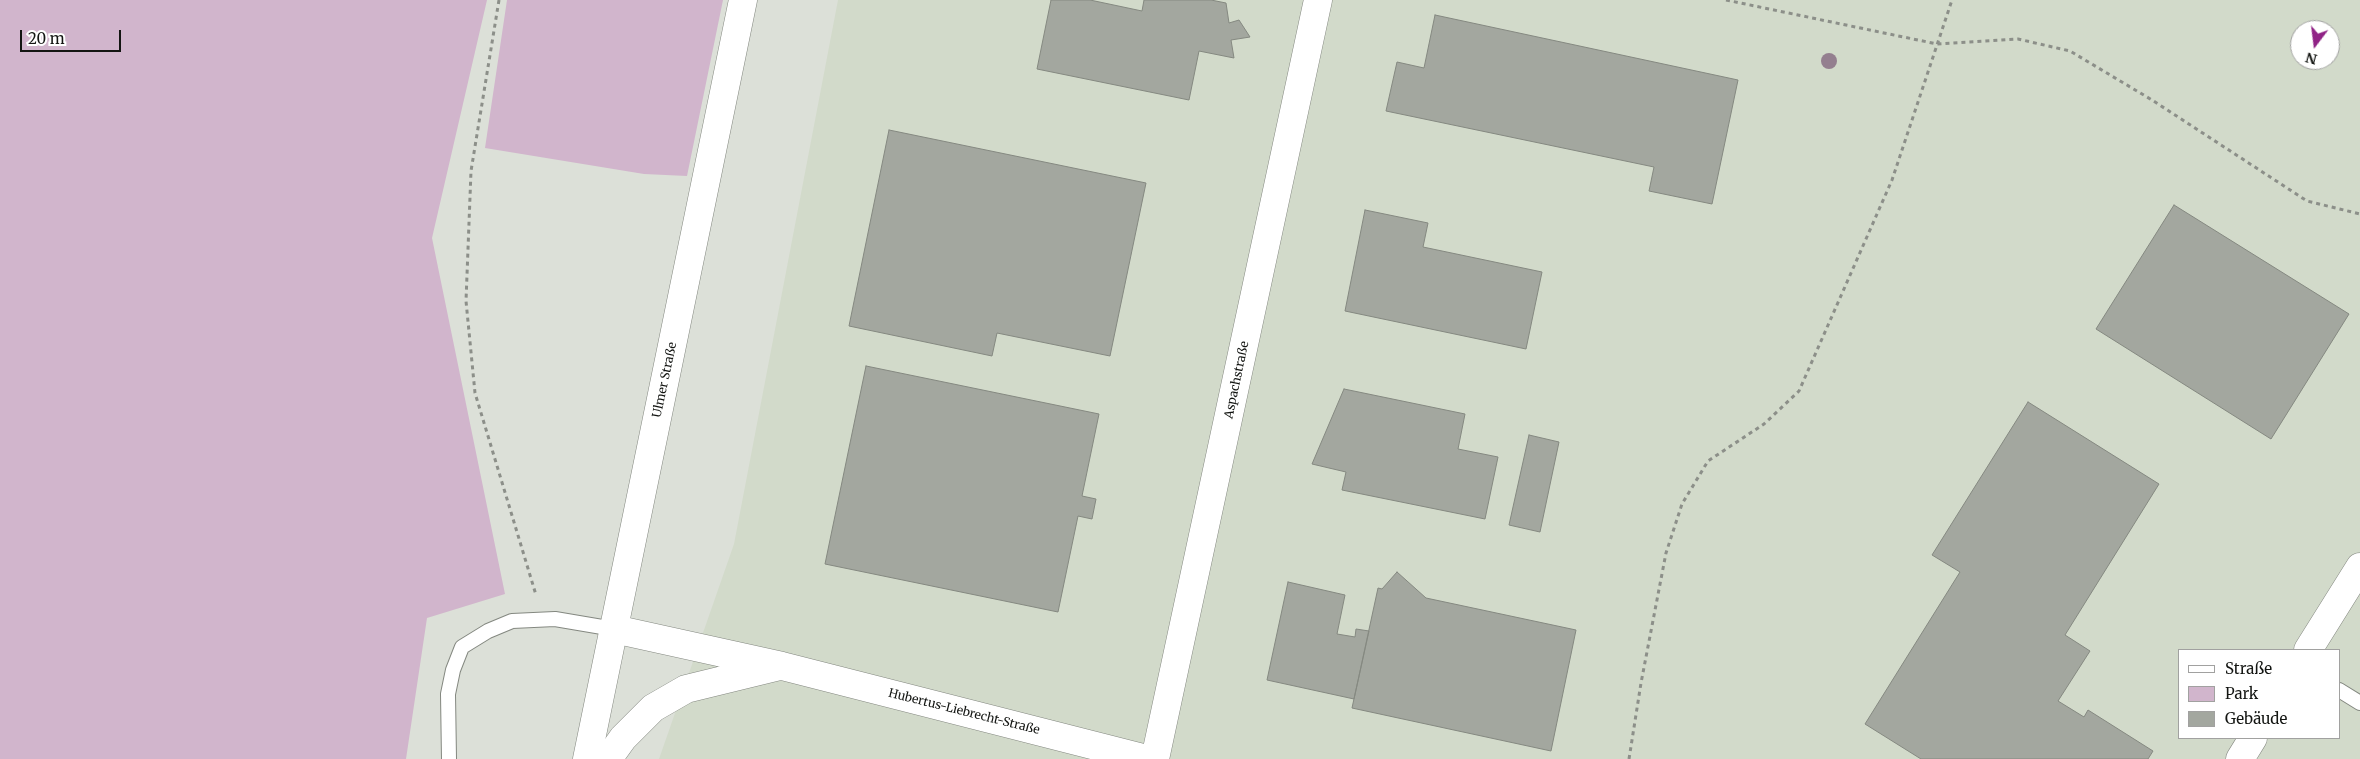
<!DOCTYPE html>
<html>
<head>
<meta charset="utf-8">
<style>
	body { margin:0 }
	#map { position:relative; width:2360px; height:759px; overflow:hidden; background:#dce0d8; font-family:Merriweather,serif }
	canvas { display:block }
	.legend { position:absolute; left:2178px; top:649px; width:162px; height:90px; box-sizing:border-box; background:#fff; border:1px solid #a1a1a0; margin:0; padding:6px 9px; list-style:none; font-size:15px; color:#131512 }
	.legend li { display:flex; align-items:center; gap:10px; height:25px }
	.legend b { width:25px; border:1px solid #a1a1a0 }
	.north { position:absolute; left:2290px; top:20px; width:50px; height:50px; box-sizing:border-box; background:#fff; border:1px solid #a1a1a0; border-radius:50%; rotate:195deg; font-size:14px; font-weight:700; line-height:20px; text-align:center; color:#131512 }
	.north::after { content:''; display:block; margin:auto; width:18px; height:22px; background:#902386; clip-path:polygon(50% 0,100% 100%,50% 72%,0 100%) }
	.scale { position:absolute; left:20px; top:30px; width:101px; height:22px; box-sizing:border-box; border:2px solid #131512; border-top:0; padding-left:6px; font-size:15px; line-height:18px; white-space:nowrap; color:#131512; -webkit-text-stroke:4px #fff; paint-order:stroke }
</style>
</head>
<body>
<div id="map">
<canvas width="2360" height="759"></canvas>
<ul class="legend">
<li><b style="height:6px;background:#fff"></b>Straße</li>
<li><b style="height:14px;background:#d1b5cc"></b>Park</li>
<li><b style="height:14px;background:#a3a79f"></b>Gebäude</li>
</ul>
<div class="north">N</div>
<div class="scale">20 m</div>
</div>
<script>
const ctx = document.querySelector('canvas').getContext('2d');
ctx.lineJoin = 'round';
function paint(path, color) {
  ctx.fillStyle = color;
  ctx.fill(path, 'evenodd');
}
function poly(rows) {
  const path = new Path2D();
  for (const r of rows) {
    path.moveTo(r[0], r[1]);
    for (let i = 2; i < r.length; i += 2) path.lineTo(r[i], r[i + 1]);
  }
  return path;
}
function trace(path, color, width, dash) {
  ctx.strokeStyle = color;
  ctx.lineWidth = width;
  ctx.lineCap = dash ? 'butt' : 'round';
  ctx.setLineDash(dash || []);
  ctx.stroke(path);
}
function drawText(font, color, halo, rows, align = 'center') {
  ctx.font = font + ' Merriweather,serif';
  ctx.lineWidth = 4;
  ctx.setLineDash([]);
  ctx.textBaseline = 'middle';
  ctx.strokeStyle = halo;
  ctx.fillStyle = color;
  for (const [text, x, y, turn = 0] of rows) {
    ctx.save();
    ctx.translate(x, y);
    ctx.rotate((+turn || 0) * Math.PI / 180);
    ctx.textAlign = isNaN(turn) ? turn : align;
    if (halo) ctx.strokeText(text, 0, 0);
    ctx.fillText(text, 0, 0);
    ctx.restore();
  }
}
paint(poly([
	[838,0,2360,0,2360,759,659,759,734,544],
	[2300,30,2330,30,2330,60,2300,60],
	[2179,650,2339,650,2339,738,2179,738]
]), '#d2daca');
paint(poly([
	[0,0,487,0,432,238,505,594,427,618,406,759,0,759],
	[507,0,723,0,687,176,644,174,485,148]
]), '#d1b5cc');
const building = poly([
	[1051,0,1090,0,1142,11,1144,0,1211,0,1226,3,1229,23,1239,20,1250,37,1231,40,1234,58,1199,51,1189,100,1037,69,1051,0],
	[1435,15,1738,80,1712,204,1649,191,1654,167,1386,111,1397,62,1424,68,1435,15],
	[889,130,1146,183,1110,356,997,333,992,356,849,326,889,130],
	[2174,205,2349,314,2271,439,2096,329,2174,205],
	[1365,210,1428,223,1423,247,1542,272,1526,349,1345,311,1365,210],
	[866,366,1099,414,1082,496,1096,499,1092,519,1078,516,1058,612,825,564,866,366],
	[1344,389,1465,414,1458,449,1498,457,1485,519,1342,490,1346,472,1312,464,1344,389],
	[2028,402,2159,484,2065,635,2090,651,2058,701,2084,717,2088,710,2153,751,2148,759,1921,759,1865,724,1960,572,1932,555,2028,402],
	[1529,435,1559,442,1540,532,1509,525,1529,435],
	[1397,572,1426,598,1576,630,1551,751,1352,708,1378,588,1382,589,1397,572],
	[1288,582,1345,595,1337,634,1355,637,1356,629,1369,631,1354,699,1267,680,1288,582]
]);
paint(building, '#a3a79f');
trace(building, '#858981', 1);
const lane = poly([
	[2339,690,2360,703],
	[449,759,448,694,453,670,462,647,488,631,512,621,555,619,614,629]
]);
const street = poly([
	[614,629,782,666,1147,759],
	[2308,650,2360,567],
	[608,759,623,738,653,708,686,689,776,667],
	[1155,759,1318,0],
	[2240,759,2253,738]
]);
const secondary = poly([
	[587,759,743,0]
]);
trace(lane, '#848880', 16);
trace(street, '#848880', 29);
trace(secondary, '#848880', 29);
trace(poly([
	[499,0,471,171,466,301,475,393,536,595],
	[1726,0,1937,44,2018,39,2070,51,2152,100,2307,201,2360,214],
	[1629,759,1641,683,1666,553,1682,504,1708,461,1764,424,1799,391,1892,180,1952,0]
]), '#8c8f89', 3, [4, 4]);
trace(lane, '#fff', 14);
trace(street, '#fff', 28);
trace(secondary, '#fff', 28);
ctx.fillStyle = '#947f8f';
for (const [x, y] of [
	[1829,61]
]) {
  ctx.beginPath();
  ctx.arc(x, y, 8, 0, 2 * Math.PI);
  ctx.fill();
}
drawText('12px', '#131512', '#fff', [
	["Ulmer Straße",665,380,-78],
	["Aspachstraße",1237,380,-78],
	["Hubertus-Liebrecht-Straße",964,712,14]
]);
</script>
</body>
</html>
